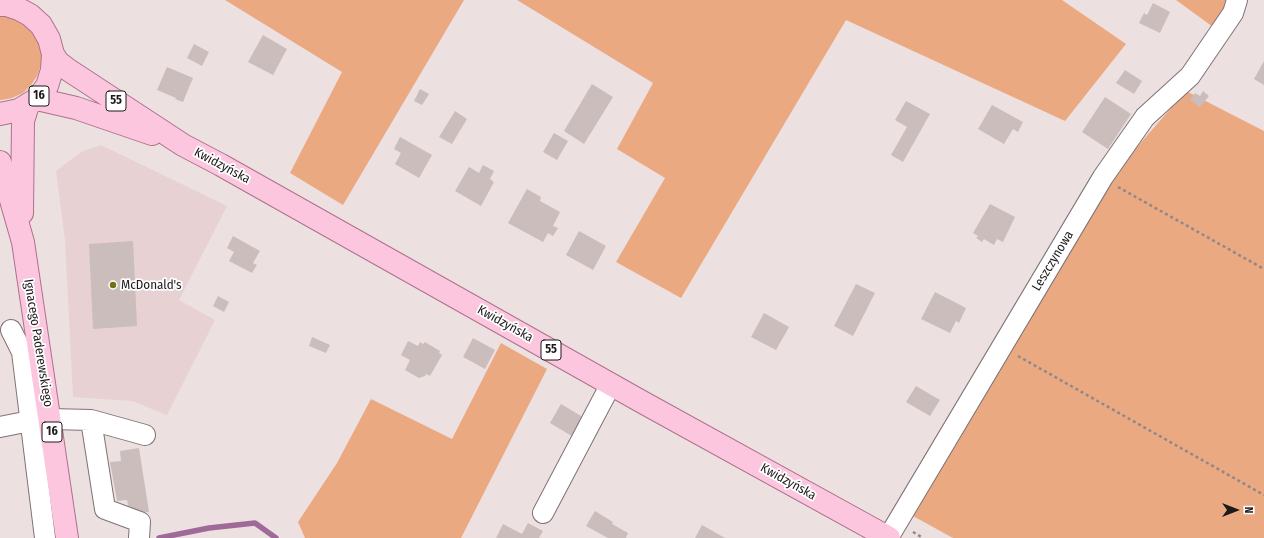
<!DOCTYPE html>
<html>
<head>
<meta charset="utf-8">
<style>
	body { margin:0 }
	#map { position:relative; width:1264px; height:538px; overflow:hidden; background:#ede0e1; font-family:"Fira Sans Condensed",sans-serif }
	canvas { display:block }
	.north { position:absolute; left:1216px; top:490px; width:40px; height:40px; -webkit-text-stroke:3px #fff; paint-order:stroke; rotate:90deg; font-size:11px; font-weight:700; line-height:16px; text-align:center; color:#1e191a }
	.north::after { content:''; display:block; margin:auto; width:14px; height:18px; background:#1e191a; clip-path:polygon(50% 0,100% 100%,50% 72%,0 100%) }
</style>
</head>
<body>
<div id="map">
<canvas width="1264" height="538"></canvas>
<div class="north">N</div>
</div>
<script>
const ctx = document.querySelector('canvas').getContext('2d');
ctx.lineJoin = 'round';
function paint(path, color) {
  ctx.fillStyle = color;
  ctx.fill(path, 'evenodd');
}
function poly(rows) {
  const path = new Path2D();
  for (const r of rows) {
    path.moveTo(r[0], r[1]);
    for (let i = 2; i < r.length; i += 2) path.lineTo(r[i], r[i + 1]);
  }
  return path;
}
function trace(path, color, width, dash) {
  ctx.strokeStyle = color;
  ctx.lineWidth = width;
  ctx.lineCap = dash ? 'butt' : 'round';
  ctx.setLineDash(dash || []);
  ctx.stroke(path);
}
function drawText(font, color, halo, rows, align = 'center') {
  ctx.font = font + ' "Fira Sans Condensed",sans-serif';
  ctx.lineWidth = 3.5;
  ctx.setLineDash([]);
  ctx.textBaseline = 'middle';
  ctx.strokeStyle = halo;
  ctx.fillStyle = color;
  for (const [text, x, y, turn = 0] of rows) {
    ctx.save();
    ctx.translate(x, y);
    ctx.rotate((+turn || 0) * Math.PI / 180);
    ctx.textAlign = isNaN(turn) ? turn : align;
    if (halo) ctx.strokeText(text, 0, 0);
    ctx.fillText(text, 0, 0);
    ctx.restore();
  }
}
paint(poly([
	[101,145,227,206,179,300,215,320,167,415,132,401,73,397,65,240,56,171,81,152]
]), '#e7d1d3');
paint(poly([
	[225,0,464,0,343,205,290,173,342,72],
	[517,0,1062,0,1126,44,1065,121,846,20,681,298,616,262,665,178,617,149,653,83],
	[1176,0,1243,0,1224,35],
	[0,14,17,18,34,33,39,43,42,54,41,65,37,76,31,85,23,93,12,98,1,100,0,100],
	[1186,91,1264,131,1264,538,953,538,913,516,1115,172],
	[501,343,547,369,461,538,305,538,298,522,337,463,371,399,452,439]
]), '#eba982');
trace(poly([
	[159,538,209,528,255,523,276,538]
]), '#9f6a97', 5.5);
paint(poly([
	[1153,3,1170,12,1160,33,1139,23,1144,13,1147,15],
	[263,35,287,49,273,75,248,62],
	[194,44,209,52,202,66,187,58],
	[1264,61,1264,85,1254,79],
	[167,67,193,78,183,102,175,99,176,98,157,90],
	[1125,70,1142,81,1134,94,1116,83],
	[592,84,613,97,584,144,564,131],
	[420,89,429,94,422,105,414,101],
	[1203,91,1209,96,1200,107,1190,100,1195,93,1200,96],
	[1105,97,1131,114,1108,149,1082,132],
	[906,101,930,114,903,162,891,155,907,127,895,120],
	[992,105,1023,122,1018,132,1013,129,1004,144,978,129],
	[455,111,467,119,452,144,439,137],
	[554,133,568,141,557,160,543,152],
	[400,137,432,155,419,178,395,164,401,153,394,149],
	[483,165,494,171,490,179,494,182,481,206,455,191,469,167,479,173],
	[527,189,541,197,540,201,560,212,553,226,558,228,553,236,548,233,543,242,508,223],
	[990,204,1015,217,1003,242,997,239,994,245,984,239,982,242,976,238,978,236,973,233],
	[579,231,606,246,593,270,566,255],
	[233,236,260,251,253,263,257,265,252,273,229,261,234,252,227,248],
	[133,241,137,326,93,329,89,244],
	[856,284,875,293,853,336,834,326],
	[935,292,966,308,959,323,956,321,950,333,921,319],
	[218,296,229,302,224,312,213,306],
	[764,313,789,327,776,350,751,337],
	[312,337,330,345,326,353,309,346],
	[473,338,495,350,485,369,463,357],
	[408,341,418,346,420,342,423,344,425,342,440,351,439,353,442,355,430,376,426,374,425,376,419,378,405,370,410,360,401,355],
	[916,386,940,400,930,416,906,402],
	[561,404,586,419,575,438,550,423],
	[139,448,149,512,130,514,127,500,117,501,110,462,121,461,120,451],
	[595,511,613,522,612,524,628,533,626,538,608,538,586,526],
	[528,523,543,531,539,538,496,538,503,524,522,534],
	[702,525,725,538,695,538]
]), '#cabdbb');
const minor = poly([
	[11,330,22,352,45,538],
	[50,419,91,420,105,509,140,522,139,538],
	[91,420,145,435],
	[0,427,30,421],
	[543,513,611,384],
	[888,538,1103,177,1145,117,1190,76,1233,13,1237,0]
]);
const major = poly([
	[0,5,7,5,19,9,30,15,41,25,49,39,53,54,52,70,47,86,37,99,19,110,0,114],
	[53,54,58,62,67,69,183,145,221,165,644,403,889,538],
	[37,99,76,108,152,134],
	[0,162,23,242,67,538],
	[22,213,23,121,28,105]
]);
trace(minor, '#7e7274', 22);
trace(major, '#ae718c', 24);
trace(poly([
	[1118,187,1264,269],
	[1018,356,1264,495],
	[913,532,923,538]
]), '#908788', 2.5, [3, 3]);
trace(minor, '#fff', 20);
trace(major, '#fdc6df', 22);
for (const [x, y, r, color] of [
	[113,285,4,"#717319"]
]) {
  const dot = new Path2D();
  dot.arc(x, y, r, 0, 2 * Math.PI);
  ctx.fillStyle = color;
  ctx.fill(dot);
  trace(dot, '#fff', 1.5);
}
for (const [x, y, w] of [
	[39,96,20],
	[116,101,20],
	[551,350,20],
	[52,432,20]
]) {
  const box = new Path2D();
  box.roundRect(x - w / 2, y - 10, w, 20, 3);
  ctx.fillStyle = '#fff';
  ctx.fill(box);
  trace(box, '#1e191a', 1);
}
drawText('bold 12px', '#1e191a', null, [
	["16",39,96],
	["55",116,101],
	["55",551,350],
	["16",52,432]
]);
drawText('13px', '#1e191a', '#fff', [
	["Kwidzyńska",222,166,28],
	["Leszczynowa",1053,261,-59],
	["Kwidzyńska",505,324,29],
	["Ignacego Paderewskiego",38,343,81],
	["Kwidzyńska",788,482,29]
]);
drawText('13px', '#1e191a', '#fff', [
	["McDonald's",121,285]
], 'left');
</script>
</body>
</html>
